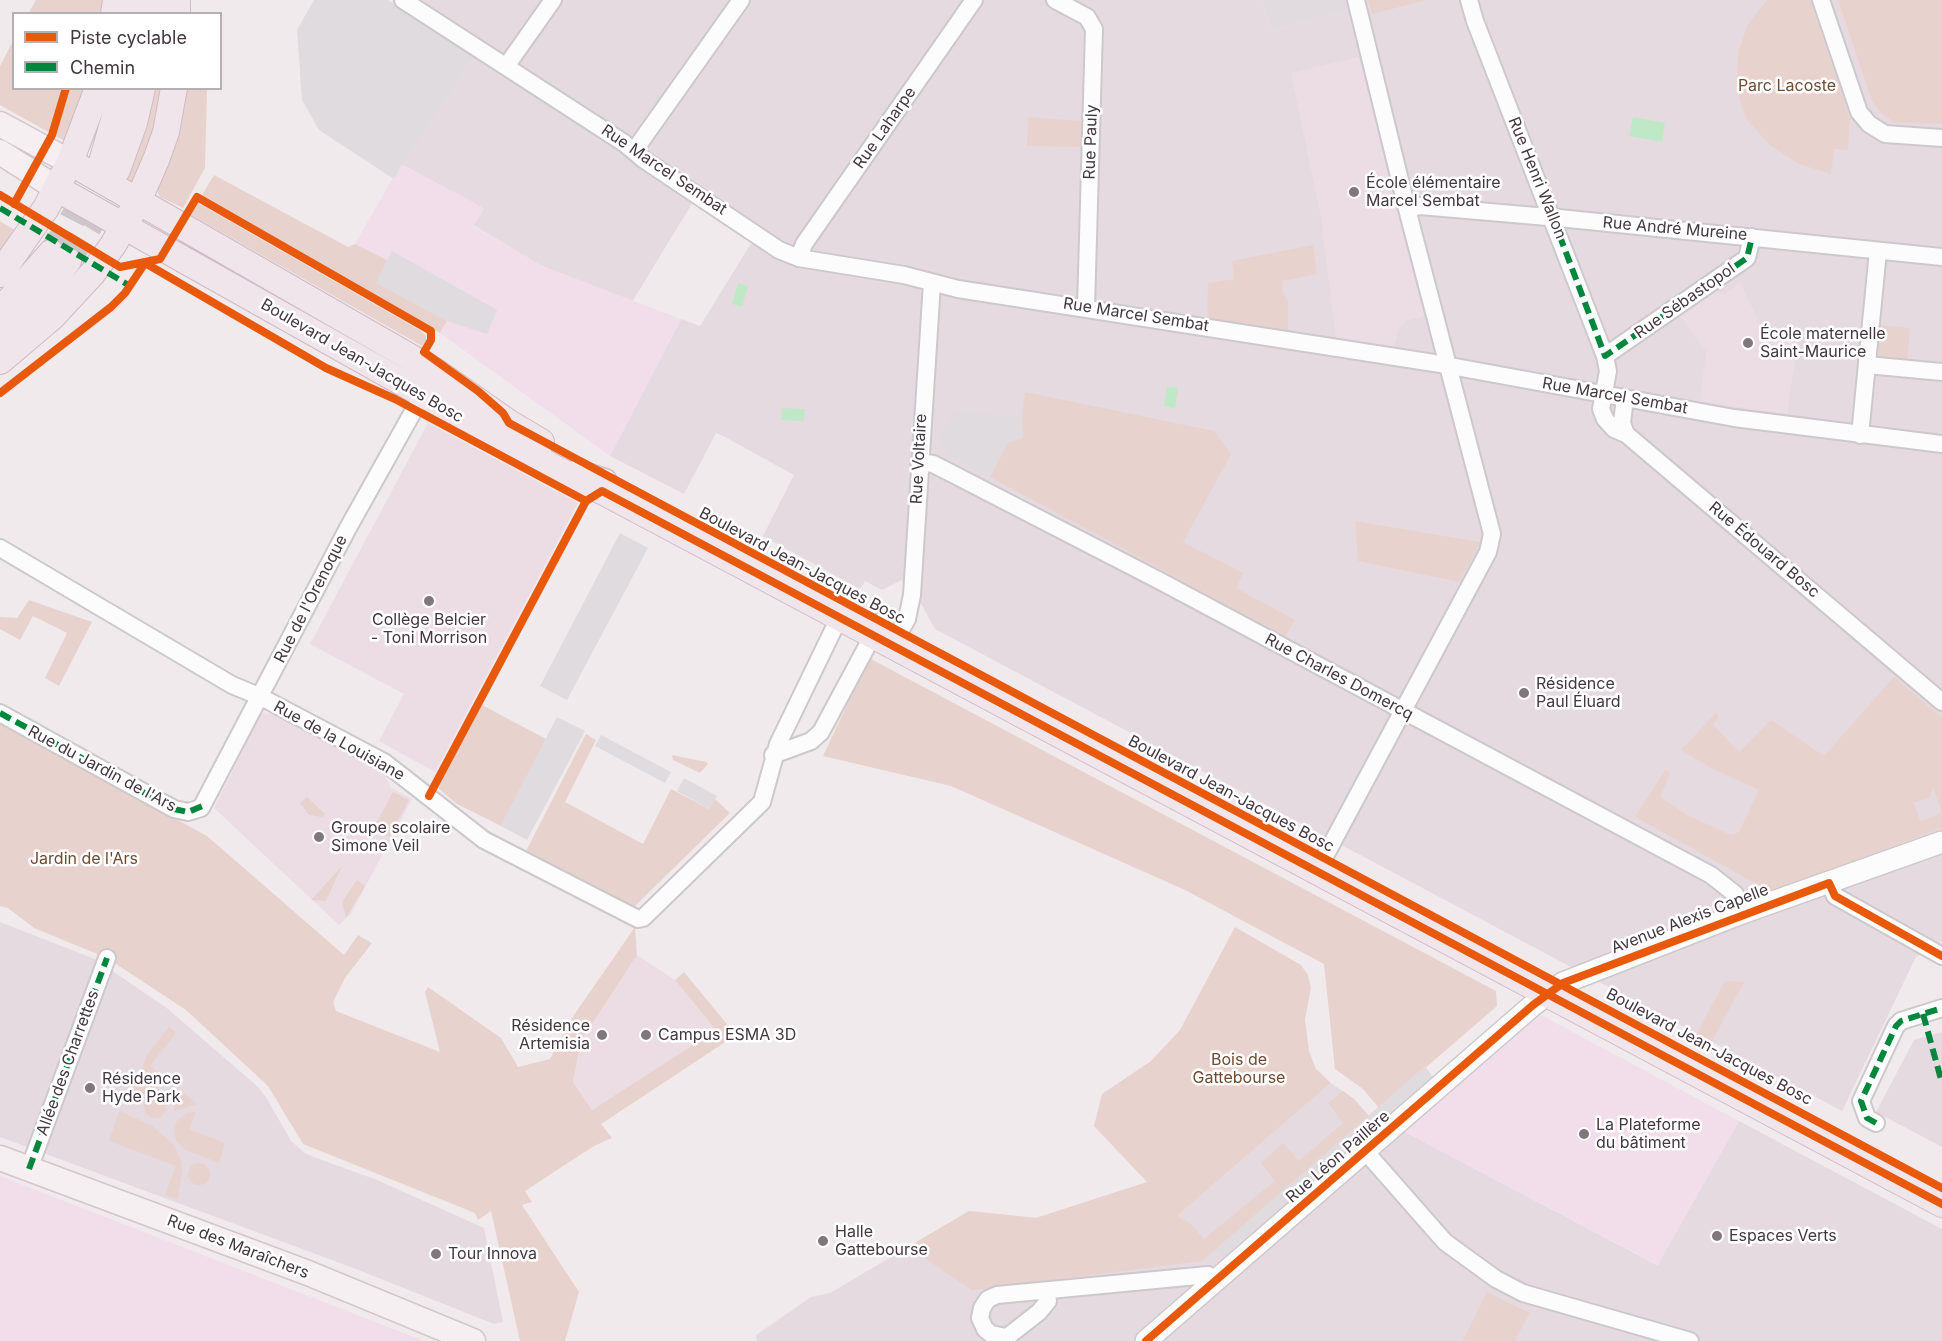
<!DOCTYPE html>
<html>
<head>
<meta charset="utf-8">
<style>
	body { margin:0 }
	#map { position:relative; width:1942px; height:1341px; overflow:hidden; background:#f0eaed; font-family:Inter,sans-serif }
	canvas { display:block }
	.legend { position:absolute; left:12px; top:12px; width:210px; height:78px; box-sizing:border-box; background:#fff; border:2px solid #b4afb2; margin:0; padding:8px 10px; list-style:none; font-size:18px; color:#44373f }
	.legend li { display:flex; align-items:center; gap:12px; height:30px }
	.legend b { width:30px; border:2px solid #b4afb2 }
</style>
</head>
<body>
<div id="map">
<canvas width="1942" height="1341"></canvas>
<ul class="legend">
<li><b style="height:8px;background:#e8590c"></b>Piste cyclable</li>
<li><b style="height:8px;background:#00873e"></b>Chemin</li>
</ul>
</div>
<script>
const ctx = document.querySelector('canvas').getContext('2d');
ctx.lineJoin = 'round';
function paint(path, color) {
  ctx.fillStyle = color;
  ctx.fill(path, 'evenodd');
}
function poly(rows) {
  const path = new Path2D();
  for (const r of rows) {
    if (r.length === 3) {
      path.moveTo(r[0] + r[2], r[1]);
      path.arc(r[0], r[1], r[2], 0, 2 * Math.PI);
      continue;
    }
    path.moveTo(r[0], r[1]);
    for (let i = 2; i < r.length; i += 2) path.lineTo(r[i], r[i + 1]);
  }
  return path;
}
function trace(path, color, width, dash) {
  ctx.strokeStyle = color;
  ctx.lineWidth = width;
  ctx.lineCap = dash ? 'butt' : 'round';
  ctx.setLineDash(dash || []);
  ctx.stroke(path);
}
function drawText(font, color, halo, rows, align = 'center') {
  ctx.font = font + ' Inter,sans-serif';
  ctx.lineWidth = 5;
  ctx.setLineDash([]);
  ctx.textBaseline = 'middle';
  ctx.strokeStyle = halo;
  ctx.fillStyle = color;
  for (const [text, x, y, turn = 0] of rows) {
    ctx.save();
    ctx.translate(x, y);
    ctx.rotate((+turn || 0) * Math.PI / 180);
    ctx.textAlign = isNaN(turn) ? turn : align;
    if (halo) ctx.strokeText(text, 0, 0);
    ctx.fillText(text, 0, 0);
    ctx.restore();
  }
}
paint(poly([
	[422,0,1262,0,1271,30,1347,10,1345,0,1942,0,1942,941,1916,957,1842,1111,935,629,923,607,902,580,882,590,865,581,860,589,763,536,794,475,723,436,716,433,684,494,610,456,681,319,700,326,755,237,696,197,632,302,540,265,473,225,483,209,401,164,484,42],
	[0,922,95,959,168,1009,257,1086,266,1097,291,1141,306,1154,377,1180,484,1228,503,1322,494,1324,356,1269,0,1137],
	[1942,1032,1942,1147,1876,1112,1914,1040],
	[1331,1083,1354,1099,1369,1116,1405,1132,1657,1265,1739,1121,1942,1229,1942,1341,757,1341,756,1335,811,1297,830,1293,969,1211,1036,1218,1148,1182,1177,1216]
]), '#e5dae0');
paint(poly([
	[401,164,477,204,484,209,473,226,540,265,681,319,610,456,440,333,447,321,376,283,387,260,355,244],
	[1539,1014,1739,1121,1658,1265,1405,1132],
	[0,1176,424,1341,0,1341]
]), '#f1deea');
paint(poly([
	[1262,0,1345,0,1348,10,1271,30]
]), '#e1dade');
paint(poly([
	[1359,57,1424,316,1406,321,1398,330,1394,349,1336,339,1321,218,1291,73],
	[1740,282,1764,332,1799,333,1787,414,1700,401,1706,352,1679,315,1716,290,1724,294],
	[428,423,578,503,435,772,379,741,404,694,310,644],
	[263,713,280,715,382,770,391,788,412,799,351,914,339,925,214,808,244,748,242,740,251,723],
	[637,955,675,980,716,1030,592,1110,573,1082,581,1041]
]), '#ecdde5');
paint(poly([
	[36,0,107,0,106,13,28,14],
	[1368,0,1427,0,1372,14],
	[1767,0,1810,0,1850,119,1848,150,1834,149,1831,174,1799,164,1770,145,1748,121,1741,105,1736,83,1739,50,1748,24],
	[1838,0,1942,0,1942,124,1895,123,1881,113,1872,101],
	[13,41,14,88,90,89,68,143,0,105,0,66],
	[150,89,166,89,164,105,136,184,124,177],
	[181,89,207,89,205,168,183,208,160,197,154,185],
	[1028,117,1081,121,1081,147,1027,146],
	[214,175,348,247,355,244,387,260,377,283,447,321,440,333,202,195],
	[198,203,421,331,426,336,426,341,422,346,191,215],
	[0,221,24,236,0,267],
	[1313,245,1317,274,1282,281,1283,293,1288,301,1288,332,1207,318,1208,283,1234,279,1232,261],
	[1877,325,1910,328,1907,363,1874,360],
	[1025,392,1214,431,1231,454,1183,542,1243,573,1236,588,1295,620,1285,636,990,477,1008,443,1023,438,1022,418],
	[1355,521,1480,542,1480,544,1459,582,1358,561],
	[29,600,92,622,59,686,45,678,67,633,33,616,20,640,0,629,0,617,17,618],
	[869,658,1496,991,1497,1006,1379,1108,1363,1089,1335,1069,1324,964,1185,890,951,786,823,756],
	[1894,677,1942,718,1942,828,1779,889,1766,889,1635,817,1666,769,1670,774,1660,797,1689,816,1731,835,1739,832,1759,790,1711,768,1681,750,1716,713,1719,717,1713,725,1739,752,1771,720,1824,756],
	[1933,787,1941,811,1936,816,1920,821,1914,803,1930,797],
	[482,705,546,739,501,826,457,804,438,788],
	[0,722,207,836,344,955,358,935,372,943,345,978,333,1002,336,1011,440,1052,425,992,428,987,501,1038,518,1067,550,1059,574,1015,635,927,637,955,581,1041,573,1082,592,1110,716,1030,675,980,684,972,736,1035,601,1124,612,1138,594,1146,525,1191,532,1202,522,1205,579,1292,565,1341,520,1341,491,1211,478,1220,475,1213,303,1144,268,1086,186,1010,107,958,34,928,8,908,0,906],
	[586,734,596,740,565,802,643,844,671,789,709,809,715,799,730,813,634,907,525,853],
	[672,755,706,762,708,764,700,773,673,760],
	[393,792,409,800,389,837,373,829],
	[307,797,325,814,322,817,309,815,300,803],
	[342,866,326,901,311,900],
	[357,880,365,886,346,918,342,902],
	[1235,927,1301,965,1308,975,1311,988,1305,1019,1309,1051,1316,1069,1331,1083,1177,1216,1191,1224,1204,1239,1275,1181,1261,1163,1283,1143,1299,1161,1343,1123,1328,1103,1343,1091,1354,1099,1369,1116,1202,1261,972,1290,908,1247,969,1211,1036,1218,1147,1182,1094,1126,1102,1094,1151,1061,1180,1030],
	[1725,981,1744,982,1711,1043,1696,1035],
	[169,1027,176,1033,150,1066,166,1079,146,1094,131,1097,147,1055],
	[178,1088,197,1104,174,1111],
	[155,1107,11],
	[119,1111,151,1125,174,1145,181,1161,182,1172,178,1199,165,1195,176,1166,109,1141],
	[196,1112,189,1129,225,1143,219,1163,186,1150,177,1142,174,1134,176,1122,187,1113],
	[199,1174,11],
	[1487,1292,1530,1313,1514,1341,1463,1341]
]), '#e8d2ce');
paint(poly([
	[314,0,388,0,474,57,402,164,394,179,319,130,302,100,297,30],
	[392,251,497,310,487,334,447,321,376,283],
	[953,410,1022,418,1023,438,1008,443,990,477,949,456,937,436,952,418],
	[620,533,648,548,567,700,540,686],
	[557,717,585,731,527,840,501,826],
	[601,735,671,772,665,783,595,746],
	[684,778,717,796,709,809,677,791],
	[1425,1066,1434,1079,1226,1260,1216,1249]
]), '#e0dbde');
paint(poly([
	[1633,117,1665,123,1662,142,1629,136],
	[738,283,748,286,742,307,732,304],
	[1167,387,1178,388,1175,408,1164,406],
	[782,408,805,409,804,421,781,420]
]), '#bfe9c6');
trace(poly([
	[51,253,67,230,102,162],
	[68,261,107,197,117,170]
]), '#cec6ca', 26, [26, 13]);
const minor = poly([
	[403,0,624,143,643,159,779,250,799,258,904,275,958,289,1434,363,1734,418,1942,444],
	[1055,0,1087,17,1094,29,1086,307],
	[1469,0,1475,21,1605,356,1608,371,1601,409,1605,419,1614,429,1626,434,1942,702],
	[1821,0,1859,112,1869,124,1885,134,1942,138],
	[507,65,553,0],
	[634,151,741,0],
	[1407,209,1420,206,1559,218,1942,257],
	[799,258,804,244,974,0],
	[1605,356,1747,258,1752,237],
	[1867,365,1942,372],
	[1625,398,1622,423,1626,434],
	[1860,435,1878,251],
	[919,462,933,464,947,471,1162,582,1711,875,1735,894,1742,913],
	[576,468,607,478],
	[0,548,232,685,261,697,384,762,484,840,638,919,643,918,762,802,778,744,839,618],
	[892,646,907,619,912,595,932,283],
	[0,713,174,809,188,812,201,808,348,528,428,385],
	[773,755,811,741,821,732,880,622],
	[1324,858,1488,552,1492,534,1407,209,1356,0],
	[1829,883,1835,896,1942,956],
	[1876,1123,1867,1118,1861,1101,1896,1026,1901,1021,1942,1008],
	[1365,1151,1445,1242,1496,1279,1523,1293,1690,1341],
	[29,1169,107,958],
	[1047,1291,1048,1301,1039,1312,1007,1337,991,1334,985,1329,980,1318,982,1308,988,1299,997,1295,1208,1275,1214,1283]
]);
const tertiary = poly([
	[1146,1341,1533,1005,1563,983,1742,913,1942,842]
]);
const secondary = poly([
	[0,124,70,162],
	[0,152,56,188],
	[0,1158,308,1273,473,1341]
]);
const primary = poly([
	[114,14,116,0],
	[134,14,134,0],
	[152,14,153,0],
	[177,14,177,0],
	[70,162,436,372,509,423,541,442],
	[102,162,123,88],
	[117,170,134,123,142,88],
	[56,188,558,470,602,491,1942,1204],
	[0,274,46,208,70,162,98,88],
	[0,311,51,253],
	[0,336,35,301,68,261],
	[0,361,53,316,92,274,113,245,138,201,156,160,166,132,174,88]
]);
trace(minor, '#cdc8cb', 20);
trace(tertiary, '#cdc8cb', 24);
trace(secondary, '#d3c6cc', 27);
trace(primary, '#d0bac5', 28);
trace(minor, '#fdfcfc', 16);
trace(tertiary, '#fdfcfc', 21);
trace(secondary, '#f6eff2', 24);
trace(primary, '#efe5ea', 26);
trace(poly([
	[0,208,130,286],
	[1553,218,1605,356,1747,258,1752,237],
	[0,713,174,809,188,812,205,805],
	[1923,1014,1942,1083],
	[1876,1123,1867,1118,1861,1101,1896,1026,1901,1021,1942,1008],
	[29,1169,107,958]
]), '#00873e', 6, [12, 6]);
trace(poly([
	[0,195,120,267,160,259,197,197,431,331,431,340,424,352,478,391,503,413,509,423,1942,1188],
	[14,204,52,135,66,88],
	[145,263,326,368,395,399,586,501],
	[0,393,111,307,125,293,145,263],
	[429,796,586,501,602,491,1942,1204],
	[1146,1341,1533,1005,1563,983,1829,883,1835,896,1942,956]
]), '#e8590c', 8);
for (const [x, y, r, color] of [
	[1354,192,6,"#80767c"],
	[1748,343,6,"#80767c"],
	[429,601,6,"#80767c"],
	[1524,693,6,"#80767c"],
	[319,837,6,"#80767c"],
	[602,1035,6,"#80767c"],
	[646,1035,6,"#80767c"],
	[90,1088,6,"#80767c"],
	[1584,1134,6,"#80767c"],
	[1717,1236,6,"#80767c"],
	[823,1241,6,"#80767c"],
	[436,1254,6,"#80767c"]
]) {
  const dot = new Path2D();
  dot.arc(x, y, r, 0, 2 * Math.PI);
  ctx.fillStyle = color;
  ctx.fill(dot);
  trace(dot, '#fff', 2);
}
drawText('16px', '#704a31', '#fff', [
	["Parc Lacoste",1787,86],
	["Jardin de l'Ars",84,859],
	["Bois de",1239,1060],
	["Gattebourse",1239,1078]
]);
drawText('16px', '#44373f', '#fff', [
	["Rue Laharpe",885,128,-55],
	["Rue Pauly",1091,142,-88],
	["Rue Marcel Sembat",664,170,34],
	["Rue Henri Wallon",1537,178,68],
	["Rue André Mureine",1675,229,5],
	["Rue Sébastopol",1685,301,-35],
	["Rue Marcel Sembat",1136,315,9],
	["Boulevard Jean-Jacques Bosc",362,361,30],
	["Rue Marcel Sembat",1615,396,10],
	["Rue Voltaire",919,459,-87],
	["Rue Édouard Bosc",1764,550,40],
	["Boulevard Jean-Jacques Bosc",802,566,28],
	["Rue de l'Orenoque",311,599,-63],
	["Rue Charles Domercq",1339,677,28],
	["Rue de la Louisiane",339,741,29],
	["Rue du Jardin de l'Ars",102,769,28],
	["Boulevard Jean-Jacques Bosc",1231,794,28],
	["Avenue Alexis Capelle",1690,919,-21],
	["Boulevard Jean-Jacques Bosc",1709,1047,28],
	["Allée des Charrettes",68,1063,-70],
	["Rue Léon Paillère",1338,1157,-41],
	["Rue des Maraîchers",238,1247,21]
]);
drawText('16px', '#44373f', '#fff', [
	["École élémentaire",1366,183],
	["Marcel Sembat",1366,201],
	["École maternelle",1760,334],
	["Saint-Maurice",1760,352],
	["Collège Belcier",429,620,"center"],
	["- Toni Morrison",429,638,"center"],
	["Résidence",1536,684],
	["Paul Éluard",1536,702],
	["Groupe scolaire",331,828],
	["Simone Veil",331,846],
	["Résidence",590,1026,"right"],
	["Artemisia",590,1044,"right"],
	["Campus ESMA 3D",658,1035],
	["Résidence",102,1079],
	["Hyde Park",102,1097],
	["La Plateforme",1596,1125],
	["du bâtiment",1596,1143],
	["Halle",835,1232],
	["Gattebourse",835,1250],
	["Espaces Verts",1729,1236],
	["Tour Innova",448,1254]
], 'left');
</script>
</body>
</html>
